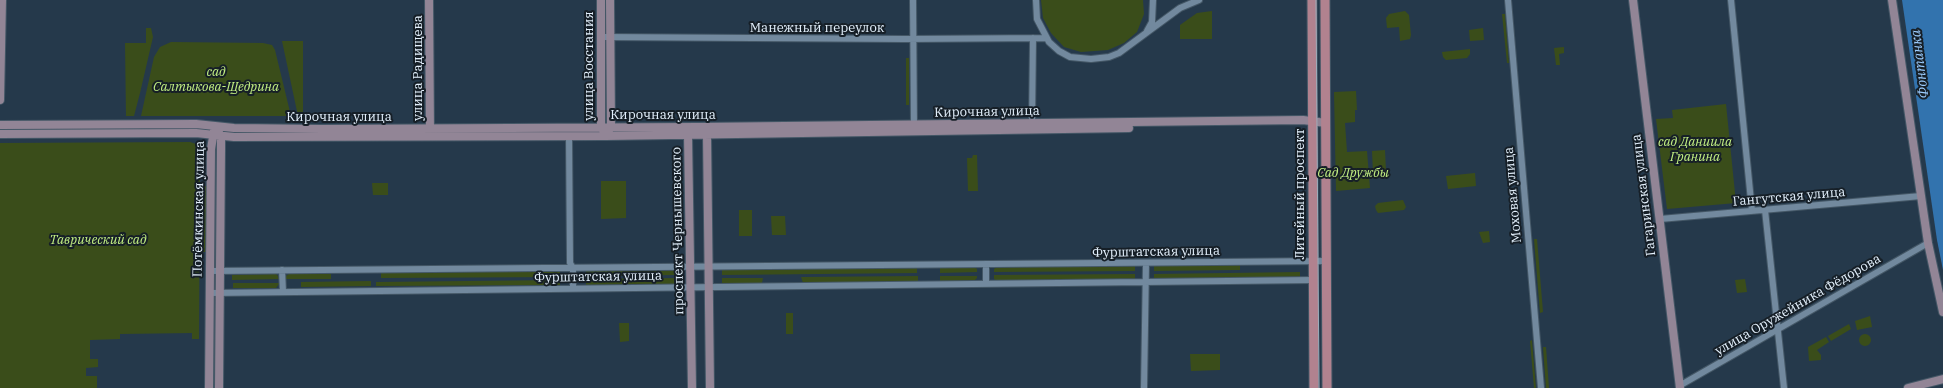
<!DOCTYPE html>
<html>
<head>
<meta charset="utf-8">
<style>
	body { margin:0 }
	canvas { display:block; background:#25394b }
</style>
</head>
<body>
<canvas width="1943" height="388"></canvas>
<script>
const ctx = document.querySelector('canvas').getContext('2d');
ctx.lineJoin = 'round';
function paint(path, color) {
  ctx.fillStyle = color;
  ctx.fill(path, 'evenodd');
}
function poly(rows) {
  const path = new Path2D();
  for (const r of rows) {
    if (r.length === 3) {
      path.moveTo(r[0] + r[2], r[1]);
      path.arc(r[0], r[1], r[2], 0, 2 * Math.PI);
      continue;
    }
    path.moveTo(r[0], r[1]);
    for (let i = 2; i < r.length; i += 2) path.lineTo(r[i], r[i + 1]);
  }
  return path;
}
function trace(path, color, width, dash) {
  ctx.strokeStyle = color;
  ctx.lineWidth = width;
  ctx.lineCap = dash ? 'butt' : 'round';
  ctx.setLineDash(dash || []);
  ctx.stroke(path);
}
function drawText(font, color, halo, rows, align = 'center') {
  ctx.font = font + ' "IBM Plex Serif",serif';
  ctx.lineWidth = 4;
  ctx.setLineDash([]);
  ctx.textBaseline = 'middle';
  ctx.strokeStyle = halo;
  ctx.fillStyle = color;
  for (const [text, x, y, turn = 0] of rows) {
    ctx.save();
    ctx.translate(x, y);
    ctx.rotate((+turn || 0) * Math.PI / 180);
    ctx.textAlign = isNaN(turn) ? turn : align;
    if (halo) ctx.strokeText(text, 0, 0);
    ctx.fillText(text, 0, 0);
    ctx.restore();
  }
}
paint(poly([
	[1041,0,1143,0,1144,14,1137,32,1124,43,1108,50,1081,52,1064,47,1051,33,1043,18],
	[1212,11,1212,39,1180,39,1180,25,1197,13],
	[1405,11,1409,15,1411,35,1410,39,1400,41,1399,27,1387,28,1386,18,1389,14],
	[1502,14,1505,14,1509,63,1507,63],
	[146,28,151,28,153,37,140,93,134,116,126,116,125,43,146,43],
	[1483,28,1484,40,1470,41,1469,30],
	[282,41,303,41,303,117,298,116],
	[171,42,263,43,272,45,275,50,291,116,141,116,154,57,160,47],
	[1564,47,1564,53,1559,54,1560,65,1556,65,1554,48],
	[1470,49,1470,54,1467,58,1446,60,1443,57,1442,52],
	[906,58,909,58,909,105,906,105],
	[1356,91,1357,110,1355,110,1355,122,1345,123,1347,152,1367,151,1370,188,1336,191,1334,92],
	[1726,104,1736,203,1667,209,1656,119,1673,118,1672,110],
	[190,142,196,144,199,150,200,159,199,339,192,339,192,333,120,334,120,339,90,340,90,359,98,359,98,367,86,368,86,376,97,376,97,388,0,388,0,143],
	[1385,150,1386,171,1373,173,1372,151],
	[973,155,977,155,978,191,968,191,967,158,972,158],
	[1475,173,1476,186,1448,189,1446,176],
	[601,181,626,181,626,218,601,219],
	[372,183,388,183,388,195,373,195],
	[204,186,206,186,206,252,203,252],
	[1403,200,1406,207,1404,210,1378,213,1376,210,1375,206,1378,203],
	[739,210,752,210,752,236,739,236],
	[771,216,785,216,786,235,772,235],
	[1489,231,1490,242,1483,243,1479,232],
	[1534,239,1537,239,1543,312,1540,313],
	[1154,265,1240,265,1240,270,1154,271],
	[1135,266,1135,271,994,272,994,269,997,267],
	[940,267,974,267,977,269,977,272,940,273],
	[917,268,917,273,722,275,722,270],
	[678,270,678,275,586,276,586,271],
	[560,271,560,277,381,278,381,273],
	[1300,272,1300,278,1154,279,1154,274],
	[276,274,278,276,279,279,232,280,232,275],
	[289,274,331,274,331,279,286,279,286,276],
	[1135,274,1135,279,997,281,994,279,994,275],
	[918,276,918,281,803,283,801,277],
	[940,276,977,276,977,278,974,281,940,281],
	[678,278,678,284,586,285,586,279],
	[722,278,763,278,762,283,722,283],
	[1745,279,1747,292,1737,293,1735,280],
	[560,280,560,285,376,286,376,282],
	[371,281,371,286,301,287,301,282],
	[233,283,279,283,279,284,276,288,233,288],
	[786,313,793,313,793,334,786,334],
	[1870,316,1872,327,1857,330,1855,321],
	[619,323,629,323,629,341,620,342],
	[1849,324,1851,329,1831,341,1828,336],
	[1865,340,6],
	[1826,337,1829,342,1817,350,1821,355,1821,360,1809,361,1808,347],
	[1532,340,1536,388,1534,388,1530,341],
	[1543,347,1546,347,1549,388,1546,388],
	[1190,354,1220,354,1220,370,1191,371]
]), '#3a4d1a');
paint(poly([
	[1902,0,1943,0,1943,270,1937,240]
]), '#3273ae');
const street = poly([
	[913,0,914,128],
	[1036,0,1037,19,1049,42,1059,51,1070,57,1091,59,1109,57,1119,53,1180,8,1199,0],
	[1508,0,1541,388],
	[1731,0,1752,211],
	[1147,31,1152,22,1153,0],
	[601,37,905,39,1046,38],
	[1032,124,1033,38],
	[569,136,570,263,573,268,573,288],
	[1765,210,1784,388],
	[1660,219,1921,196],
	[986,264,986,283],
	[282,270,283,292],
	[210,271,1326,261],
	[210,293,1313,280],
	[1679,386,1928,243],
	[1144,388,1146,263]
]);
const secondary = poly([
	[429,0,430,133],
	[601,0,601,127,604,132],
	[1633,0,1680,388],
	[1892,0,1928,243,1943,312],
	[0,100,2,0],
	[0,125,196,124,234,128,321,129,698,127,1303,120,1326,123],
	[218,131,221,136,221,149,219,388],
	[608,132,611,127,610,0],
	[0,134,196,133,234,137,606,136,1129,128],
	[688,135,692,388],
	[707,135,710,388],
	[209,388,211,149,214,131],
	[1908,388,1943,379]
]);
const primary = poly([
	[1312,0,1314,388],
	[1325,0,1327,388]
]);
trace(street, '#445766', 8);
trace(secondary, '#445766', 10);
trace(primary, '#445766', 11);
trace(street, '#72899e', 6);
trace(secondary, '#928596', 8);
trace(primary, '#b1828f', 9);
trace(poly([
	[1316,0,1319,388]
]), '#9dadbb', 1);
drawText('13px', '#e5f2fe', '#161f27', [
	["Манежный переулок",817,28],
	["улица Восстания",589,66,-90],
	["улица Радищева",418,68,-90],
	["Кирочная улица",987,112,-1],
	["Кирочная улица",663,115],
	["Кирочная улица",339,117],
	["Литейный проспект",1300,194,-90],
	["Моховая улица",1513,195,-95],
	["Гагаринская улица",1644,195,-97],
	["Гангутская улица",1789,197,-5],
	["Потёмкинская улица",199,209,-89],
	["проспект Чернышевского",678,231,-91],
	["Фурштатская улица",1156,252,-1],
	["Фурштатская улица",598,277,-1],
	["улица Оружейника Фёдорова",1798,305,-30]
]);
drawText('italic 13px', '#c3f083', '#161f27', [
	["сад",216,72],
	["Салтыкова-Щедрина",216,87],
	["сад Даниила",1695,142],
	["Гранина",1695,157],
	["Сад Дружбы",1353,173],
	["Таврический сад",98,240]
]);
drawText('italic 14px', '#9ccdff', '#161f27', [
	["Фонтанка",1920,64,-97]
]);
</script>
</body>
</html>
